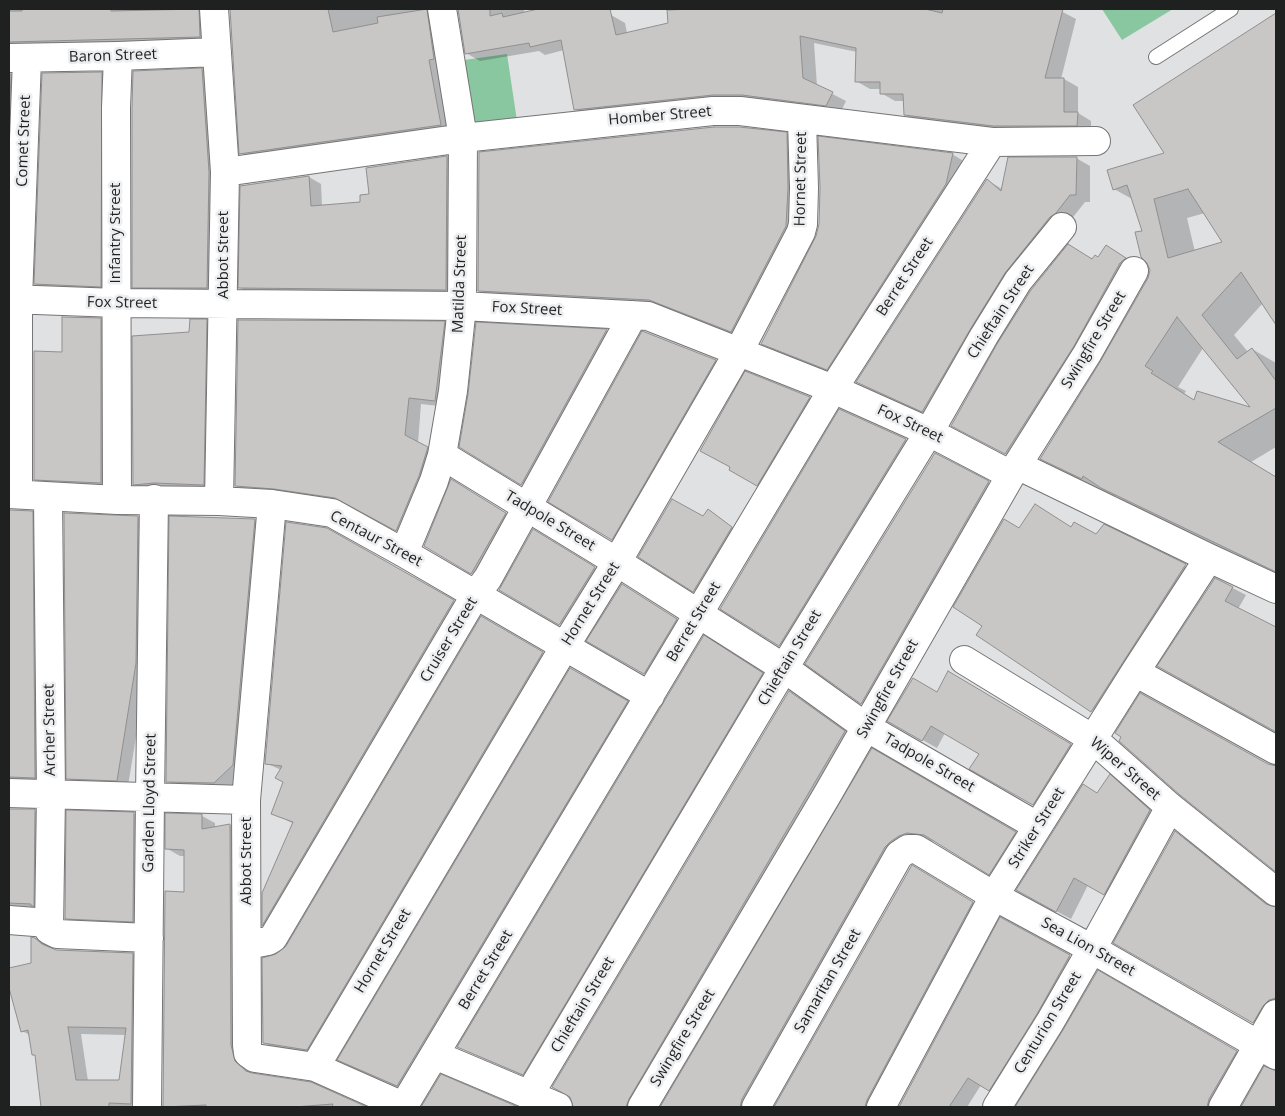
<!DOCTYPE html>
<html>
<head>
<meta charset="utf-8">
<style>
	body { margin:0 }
	#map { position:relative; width:1285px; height:1116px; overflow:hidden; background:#e0e1e3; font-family:"Open Sans",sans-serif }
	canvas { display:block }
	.frame { position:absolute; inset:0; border:10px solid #1f2020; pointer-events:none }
</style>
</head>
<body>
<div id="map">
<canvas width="1285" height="1116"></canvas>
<div class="frame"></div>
</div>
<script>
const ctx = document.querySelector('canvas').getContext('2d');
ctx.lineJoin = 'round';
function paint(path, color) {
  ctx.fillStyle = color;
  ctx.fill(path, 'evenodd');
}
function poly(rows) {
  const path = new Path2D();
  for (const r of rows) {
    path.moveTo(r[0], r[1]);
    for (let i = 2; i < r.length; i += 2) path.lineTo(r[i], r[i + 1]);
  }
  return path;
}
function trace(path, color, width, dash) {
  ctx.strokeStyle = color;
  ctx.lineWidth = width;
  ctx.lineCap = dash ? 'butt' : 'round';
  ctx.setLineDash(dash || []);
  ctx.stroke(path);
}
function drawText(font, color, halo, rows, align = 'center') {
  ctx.font = font + ' "Open Sans",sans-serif';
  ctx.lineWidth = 5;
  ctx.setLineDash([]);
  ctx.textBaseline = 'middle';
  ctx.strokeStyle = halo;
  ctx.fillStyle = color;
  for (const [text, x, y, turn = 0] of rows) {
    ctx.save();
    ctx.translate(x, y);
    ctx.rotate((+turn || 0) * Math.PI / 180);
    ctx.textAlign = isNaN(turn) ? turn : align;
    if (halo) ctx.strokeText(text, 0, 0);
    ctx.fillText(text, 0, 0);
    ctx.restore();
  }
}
paint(poly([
	[1102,9,1173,9,1122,40],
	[507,54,517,121,466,128,457,61]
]), '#89c7a0');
paint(poly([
	[9,9,215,9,214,44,9,59],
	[231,9,443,9,454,133,255,161,241,153],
	[459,9,524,9,526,21,611,15,625,23,627,33,670,24,669,12,710,9,1057,9,1076,19,1061,79,1064,79,1078,87,1078,113,1091,121,1091,133,1008,134,919,123,905,115,905,101,895,101,881,93,881,89,870,89,856,81,857,52,814,43,817,86,846,101,840,113,589,118,575,109,564,50,545,55,539,51,480,61,466,53],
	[1276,14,1276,321,1263,303,1234,335,1248,352,1252,349,1276,363,1276,447,1251,462,1276,477,1276,574,1136,507,1116,496,1116,497,1075,478,1041,458,1101,363,1149,279,1151,270,1143,231,1132,199,1114,189,1166,154,1135,106],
	[1205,213,1224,243,1195,252,1187,218],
	[1203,348,1254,409,1195,401,1184,394,1186,391,1178,387],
	[202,69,216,78,221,295,147,295,133,287],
	[101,73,115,81,114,294,49,291,35,284],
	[9,74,24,83,9,302],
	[786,134,801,142,803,197,746,339,665,308,494,299,479,290],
	[952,154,965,162,840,376,775,351,762,343],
	[447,157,459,164,458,296,252,294,240,288,309,177,321,184,322,206,361,203,370,195,368,169],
	[1076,158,1090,166,1090,202,1085,202,1070,221,937,419,872,390,858,382,987,180,1002,189],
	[1120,255,1139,267,1020,462,966,433,1093,260],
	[101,319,111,325,112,489,45,485,35,479,63,353],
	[206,321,220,329,217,492,148,492,134,484,191,333],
	[444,323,457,330,448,407,421,404,418,443,440,455,409,537,349,504,288,495,249,493,236,486],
	[477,324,607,331,619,338,534,491,461,447,470,393],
	[642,333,716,361,728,368,625,547,612,539],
	[746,373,810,398,824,406,771,493,730,469],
	[840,411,906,440,920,448,794,653,721,608],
	[935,454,1003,490,876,711,862,703,807,663],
	[464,488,518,521,484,580,425,546],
	[9,510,9,511,32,512,46,520,49,785,9,795],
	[708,511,744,535,707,598,640,556,703,518],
	[138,517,149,523,147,669,128,786,78,785,68,778],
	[255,520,269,528,247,773,229,791,181,789,167,781],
	[1104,526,1200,574,1106,719,977,634,983,626,1020,530,1072,528,1096,536],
	[326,529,465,608,275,931,263,925,263,893,294,824,272,813,285,782,281,770,266,763],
	[544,537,605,574,571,630,500,589],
	[1215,579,1246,595,1238,609,1275,627,1276,625,1276,731,1159,666],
	[636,593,691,628,659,681,588,641],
	[482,618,556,661,320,1057,277,1050,264,1043,277,956,287,947],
	[715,644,774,681,535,1081,470,1053,459,1047],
	[571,669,641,710,411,1093,352,1067,339,1059],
	[948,673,1085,753,1047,812,971,768,981,754,945,733,937,748,889,721,937,694],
	[789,692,802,700,858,740,642,1107,574,1107],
	[872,750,1029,841,1003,881,938,842,922,840,756,1107,661,1107],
	[1268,765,1276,767,1276,871,1181,794],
	[1110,776,1124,784,1164,819,1119,902,1088,885,1071,919,1032,898],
	[9,808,9,810,35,811,49,819,47,913,9,910],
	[134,814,148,822,147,929,80,926,66,918],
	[202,816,215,823,215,828,230,825,244,833,244,1054,248,1070,252,1075,310,1083,364,1107,164,1107,166,892,186,893,185,856,180,856,166,848],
	[1175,833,1188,840,1274,909,1276,908,1276,1013,1267,1030,1115,943],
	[913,867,986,910,881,1107,775,1107],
	[1001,919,1083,964,1003,1097,981,1085,967,1107,900,1107],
	[35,939,56,951,132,954,146,962,145,1107,42,1107,36,1056,33,1054,30,1035,22,1031,9,978,9,969,32,964],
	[81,1034,126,1035,120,1082,88,1081],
	[1098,972,1250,1059,1223,1107,1017,1107,1064,1031],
	[1265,1068,1276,1072,1276,1107,1242,1107],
	[441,1076,515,1107,422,1107]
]), '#0003');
const building = poly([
	[22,9,111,9,111,11,199,9,200,37,9,42,9,11,22,11,22,9],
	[230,9,328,9,333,32,378,23,377,17,427,9,434,59,429,60,441,125,239,154,230,9],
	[458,9,490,9,490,16,502,13,503,17,538,9,610,9,616,35,668,23,667,10,692,9,925,9,942,13,943,9,1063,9,1045,78,1064,78,1064,112,1078,112,1077,126,993,126,904,115,903,94,880,94,880,82,855,82,856,48,800,36,803,78,833,92,826,106,742,95,713,95,574,110,561,40,530,47,529,43,465,54,458,9],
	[1276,13,1276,325,1241,272,1202,315,1237,359,1252,348,1276,381,1276,408,1218,442,1276,477,1276,572,1101,488,1083,476,1082,479,1040,459,1100,362,1148,278,1150,270,1147,263,1141,257,1135,232,1142,231,1127,185,1113,190,1107,170,1164,153,1133,105,1276,13],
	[1188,189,1222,242,1168,258,1154,199,1188,189],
	[1177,317,1250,407,1197,391,1194,400,1151,373,1153,371,1145,366,1177,317],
	[202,68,209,172,207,288,132,288,132,108,133,71,202,68],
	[102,72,101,287,34,284,42,73,102,72],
	[9,74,11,74,9,129,9,74],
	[714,127,739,127,787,132,788,188,786,226,731,332,649,300,478,291,479,152,714,127],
	[818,136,953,153,946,184,827,370,761,344,816,236,819,224,820,188,818,136],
	[447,156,446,290,238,288,240,186,309,176,311,206,360,202,360,195,369,194,366,168,447,156],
	[1008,157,1077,157,1076,195,1070,195,1056,213,1050,217,1005,273,971,328,922,412,856,382,987,179,1001,191,1008,157],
	[1068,244,1092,259,1095,255,1098,257,1106,245,1126,258,1120,263,1074,346,1005,454,951,426,997,344,1031,290,1068,244],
	[62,317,101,318,101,483,34,480,34,351,62,352,62,317],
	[190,319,207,319,204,485,154,483,133,485,132,336,189,332,190,319],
	[238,320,445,321,435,401,409,398,405,435,428,447,419,476,396,531,335,498,274,489,235,486,238,320],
	[476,322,607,329,521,485,459,447,468,394,476,322],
	[642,331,716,360,612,540,548,502,642,331],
	[745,371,810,397,757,486,729,470,730,467,700,451,745,371],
	[839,409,906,439,779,646,720,609,839,409],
	[935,453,989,481,861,704,805,664,935,453],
	[451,479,506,513,471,574,424,546,451,479],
	[672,499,703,516,708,509,732,527,693,592,638,557,672,499],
	[1035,504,1071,527,1074,522,1096,534,1104,524,1186,564,1091,712,976,635,982,626,953,607,1004,519,1019,528,1035,504],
	[9,510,33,511,35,778,9,777,9,510],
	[64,513,138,516,136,663,117,781,66,779,64,513],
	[169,516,255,519,233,765,214,783,166,782,169,516],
	[286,522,327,528,454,600,262,926,262,893,293,822,271,814,283,782,275,778,282,766,265,764,286,522],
	[533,529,595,567,559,625,499,590,533,529],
	[1215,578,1233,587,1225,601,1276,627,1276,732,1157,666,1215,578],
	[622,584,677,619,644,674,586,641,622,584],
	[481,616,543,652,307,1050,263,1043,262,958,276,954,286,946,481,616],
	[704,635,763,673,523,1075,457,1047,704,635],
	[570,668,628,701,397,1086,337,1060,570,668],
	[948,671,1071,744,1033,805,969,769,979,754,931,726,922,741,887,721,913,678,937,692,948,671],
	[789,691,845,731,629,1099,626,1107,573,1107,570,1097,552,1087,789,691],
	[1140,693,1268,764,1276,766,1276,872,1180,795,1119,741,1121,737,1115,733,1140,693],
	[872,748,1016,832,989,875,924,835,907,833,899,836,890,842,885,847,742,1099,740,1107,660,1107,872,748],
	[1110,774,1150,810,1104,895,1074,878,1056,912,1016,890,1083,784,1097,793,1110,774],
	[9,809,35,809,34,906,31,906,31,904,9,903,9,809],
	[66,810,134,812,133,922,65,919,66,810],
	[165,813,202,814,202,829,230,824,231,1045,235,1061,246,1071,252,1073,311,1082,367,1107,332,1107,333,1104,294,1107,206,1107,206,1105,163,1107,165,891,184,892,184,850,165,849,165,813],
	[1175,831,1266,904,1276,907,1276,998,1269,1000,1263,1006,1253,1023,1113,943,1175,831],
	[912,865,973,902,867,1100,865,1107,774,1107,912,865],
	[1000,917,1070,955,1037,1014,989,1091,968,1078,949,1107,899,1107,1000,917],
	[31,937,35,938,42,944,56,950,133,953,131,1104,109,1103,109,1107,41,1107,35,1055,32,1055,28,1030,21,1032,9,988,9,968,31,963,31,937],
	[68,1027,126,1028,119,1080,76,1080,68,1027],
	[1098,970,1237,1051,1209,1099,1207,1107,1015,1107,1063,1030,1098,970],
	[1264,1066,1276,1071,1276,1107,1241,1107,1264,1066],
	[441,1074,518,1107,421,1107,441,1074]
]);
paint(building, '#c9c7c6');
trace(building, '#918e8e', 1);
const lane = poly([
	[1156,57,1231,9]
]);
const street = poly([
	[214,9,225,172,219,501],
	[9,58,118,56,217,52],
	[225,172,463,138,713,111,740,111,992,142,1096,141],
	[9,299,117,303,462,306,648,316,833,389,929,432,1011,475],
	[442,455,617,562,784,668,866,727,1037,826],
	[1017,465,1209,558,1276,589],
	[9,494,117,500,219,501,272,504,332,513,404,553,650,696],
	[18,494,18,299,27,59],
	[48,497,51,794,49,930,57,934,149,938],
	[117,500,116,108,118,56],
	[272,504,246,800,247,1045,248,1053,255,1058,315,1067,403,1106],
	[404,553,434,481,442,455,453,391,462,306,463,138,442,9],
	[964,660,1093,739,1170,807,1276,892],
	[1135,672,1276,750],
	[9,793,246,800],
	[9,920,48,923],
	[247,945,268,941,273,938,476,594,488,578,633,315],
	[435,1055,558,1107],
	[315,1067,565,646,617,562,738,353,801,232,803,224,804,188,802,120],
	[529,1095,784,668,929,432,984,336,1018,281,1062,227],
	[147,1107,150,797,154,499],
	[403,1107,833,389,992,142],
	[642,1107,827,795,1011,475,1087,354,1134,271],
	[756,1107,899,855,908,849,916,849,994,896,1092,949,1276,1055],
	[881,1107,994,896,1135,672,1209,558],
	[997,1107,1050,1022,1092,949,1170,807],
	[1223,1107,1276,1014]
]);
trace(lane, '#757577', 16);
trace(street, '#757577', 30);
trace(lane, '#fff', 14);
trace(street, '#fff', 28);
drawText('15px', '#1f2020', '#edeef0', [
	["Baron Street",113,56,-2],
	["Homber Street",660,116,-5],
	["Comet Street",24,141,-88],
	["Hornet Street",801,179,-89],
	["Infantry Street",116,233,-90],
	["Abbot Street",224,255,-90],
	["Berret Street",905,277,-57],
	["Matilda Street",460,284,-88],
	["Fox Street",122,303,1],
	["Fox Street",527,309,3],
	["Chieftain Street",1001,312,-57],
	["Swingfire Street",1094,340,-59],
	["Fox Street",910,424,25],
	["Tadpole Street",550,521,31],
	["Centaur Street",376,539,28],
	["Hornet Street",591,604,-58],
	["Berret Street",694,622,-59],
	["Cruiser Street",449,640,-59],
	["Chieftain Street",790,658,-59],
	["Swingfire Street",888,689,-61],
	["Archer Street",50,730,-91],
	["Tadpole Street",929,763,30],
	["Wiper Street",1125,769,41],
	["Garden Lloyd Street",150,803,-89],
	["Striker Street",1037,828,-58],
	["Abbot Street",247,861,-90],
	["Sea Lion Street",1088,947,29],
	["Hornet Street",383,951,-59],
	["Berret Street",486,970,-59],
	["Samaritan Street",828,981,-60],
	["Chieftain Street",583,1005,-59],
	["Centurion Street",1048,1023,-59],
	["Swingfire Street",683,1038,-59]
]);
</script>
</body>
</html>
